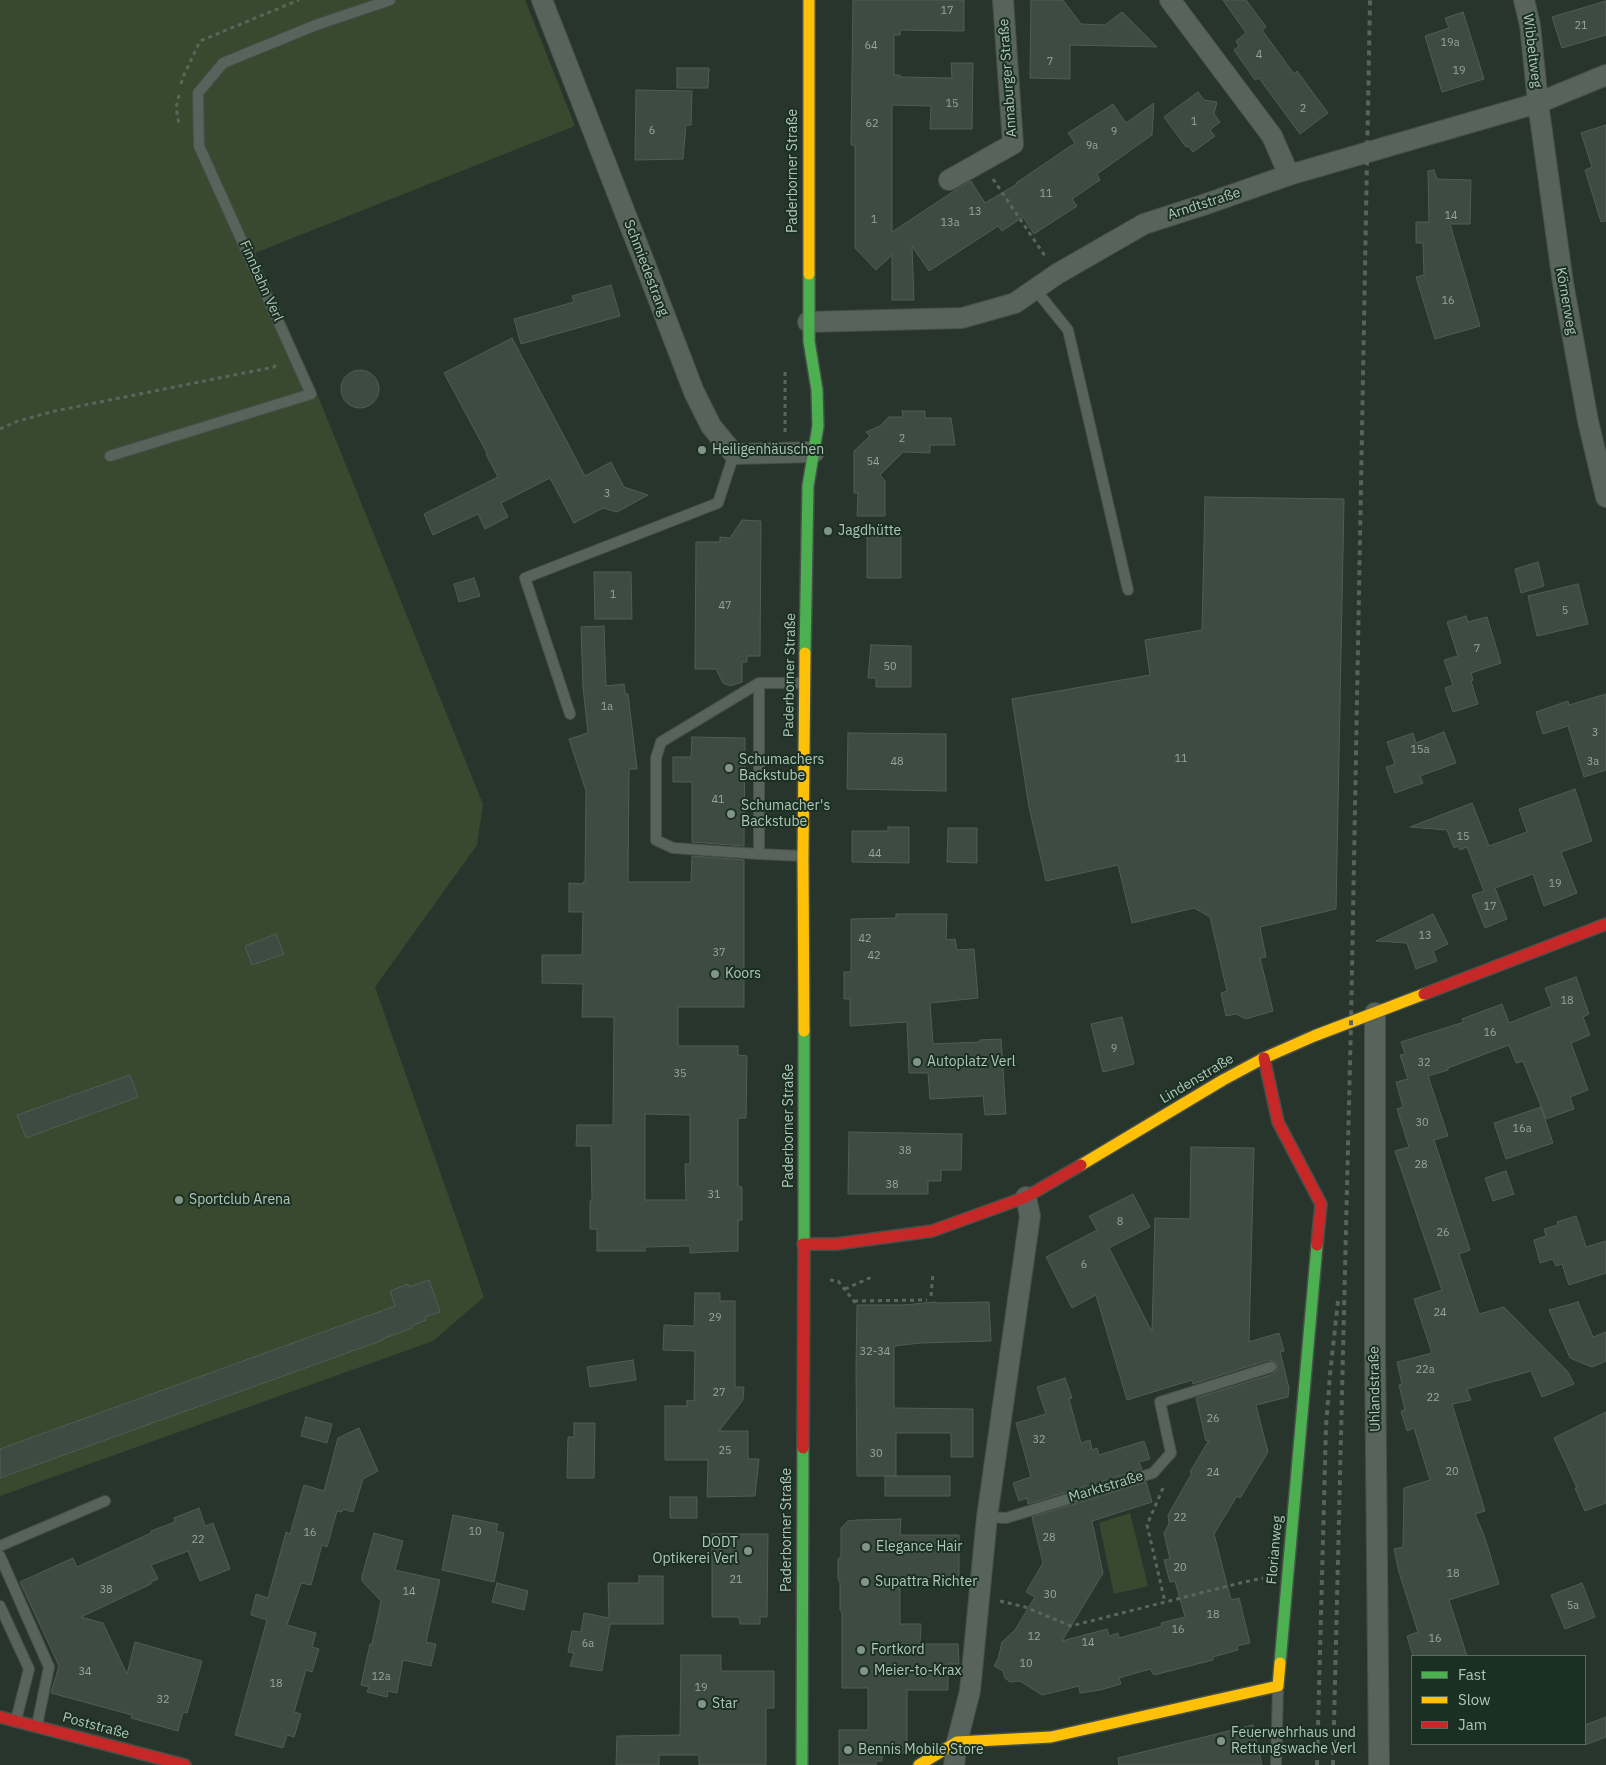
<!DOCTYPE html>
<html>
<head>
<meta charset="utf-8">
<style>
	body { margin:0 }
	#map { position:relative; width:1606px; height:1765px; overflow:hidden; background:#28352c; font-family:"IBM Plex Sans",sans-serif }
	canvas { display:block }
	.legend { position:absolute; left:1411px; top:1655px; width:175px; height:90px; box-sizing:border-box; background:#1b3022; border:1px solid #576c5e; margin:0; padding:6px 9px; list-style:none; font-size:15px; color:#b1c7b9 }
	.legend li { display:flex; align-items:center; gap:10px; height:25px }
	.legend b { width:25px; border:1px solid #576c5e }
</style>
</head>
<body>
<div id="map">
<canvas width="1606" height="1765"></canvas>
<ul class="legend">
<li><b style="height:6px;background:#4caf50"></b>Fast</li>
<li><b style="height:6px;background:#ffc107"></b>Slow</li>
<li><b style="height:6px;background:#c62828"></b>Jam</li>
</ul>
</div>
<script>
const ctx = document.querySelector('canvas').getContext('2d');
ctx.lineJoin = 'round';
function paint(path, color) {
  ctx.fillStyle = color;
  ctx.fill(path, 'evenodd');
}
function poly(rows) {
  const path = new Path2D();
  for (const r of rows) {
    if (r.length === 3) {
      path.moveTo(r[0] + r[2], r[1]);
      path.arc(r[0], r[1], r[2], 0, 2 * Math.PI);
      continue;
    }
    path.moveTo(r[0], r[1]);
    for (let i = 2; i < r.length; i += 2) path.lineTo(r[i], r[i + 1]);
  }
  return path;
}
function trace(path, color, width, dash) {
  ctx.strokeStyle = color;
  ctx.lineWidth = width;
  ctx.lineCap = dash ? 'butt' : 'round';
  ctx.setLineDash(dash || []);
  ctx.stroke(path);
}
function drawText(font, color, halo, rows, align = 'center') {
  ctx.font = font + ' "IBM Plex Sans",sans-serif';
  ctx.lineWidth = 4;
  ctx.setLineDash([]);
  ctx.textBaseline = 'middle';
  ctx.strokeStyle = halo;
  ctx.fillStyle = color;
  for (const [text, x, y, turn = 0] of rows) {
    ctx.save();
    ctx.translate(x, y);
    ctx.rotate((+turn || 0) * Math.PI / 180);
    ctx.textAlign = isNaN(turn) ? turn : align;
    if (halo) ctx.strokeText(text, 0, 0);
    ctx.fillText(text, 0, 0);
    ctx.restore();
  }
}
paint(poly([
	[0,0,525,0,575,126,255,253,316,391,483,804,477,845,375,987,484,1297,433,1341,0,1496],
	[1130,1513,1148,1586,1114,1594,1099,1523]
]), '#39492f');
const building = poly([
	[853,0,964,0,964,31,900,30,900,35,894,35,894,75,900,75,900,77,952,78,951,63,973,63,972,129,930,129,931,106,892,105,892,232,954,191,971,181,985,203,1017,184,1016,183,1075,143,1068,133,1113,104,1126,123,1154,103,1152,135,1097,174,1100,180,1072,199,1077,206,1034,234,1023,217,1002,231,998,226,929,271,912,246,914,300,892,300,892,255,876,270,855,248,855,145,851,145,853,0],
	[1031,0,1063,0,1081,24,1105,25,1122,12,1157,47,1070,45,1070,79,1030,78,1031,0],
	[1223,0,1246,0,1266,27,1262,30,1294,74,1297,71,1328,113,1300,134,1259,78,1255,80,1234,50,1239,46,1236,41,1246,33,1223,0],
	[1606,1,1606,35,1562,48,1552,17,1606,1],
	[1463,12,1484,79,1442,92,1425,36,1449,28,1445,18,1463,12],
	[677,68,709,68,708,88,677,88,677,68],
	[636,90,692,91,691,125,686,125,683,159,635,160,636,90],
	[1198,92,1204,100,1217,102,1214,114,1220,122,1210,130,1215,136,1193,152,1188,146,1186,147,1164,117,1198,92],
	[1606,125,1606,221,1601,222,1585,170,1592,167,1581,133,1606,125],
	[1434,170,1437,179,1471,180,1470,224,1450,224,1480,326,1435,339,1416,277,1424,275,1423,243,1416,243,1416,222,1429,222,1428,171,1434,170],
	[611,285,620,316,521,344,514,319,574,302,572,296,611,285],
	[512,338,585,476,611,462,624,487,648,495,617,512,603,508,574,523,550,478,501,503,508,517,485,529,478,514,433,535,424,514,498,477,486,454,487,453,444,373,512,338],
	[360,389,19],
	[902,411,925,411,925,418,951,418,955,445,930,445,930,453,903,452,880,475,885,481,885,516,857,516,858,493,854,493,854,451,870,436,866,432,880,426,889,417,903,417,902,411],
	[1205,497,1344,499,1336,909,1260,927,1266,957,1260,958,1273,1011,1246,1019,1236,1014,1226,1016,1221,993,1227,991,1210,917,1194,908,1132,923,1118,865,1046,881,1029,807,1012,699,1150,675,1145,640,1202,630,1205,497],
	[742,520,761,521,760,656,747,656,747,662,742,662,742,682,730,686,723,683,716,669,695,669,696,542,720,542,720,537,730,538,742,520],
	[867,535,901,535,901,578,867,578,867,535],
	[1538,562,1544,586,1521,593,1515,569,1538,562],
	[594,572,631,572,632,619,595,619,594,572],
	[474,578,480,596,459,602,454,584,474,578],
	[1578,584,1588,624,1537,636,1528,596,1578,584],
	[1466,616,1468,622,1487,617,1501,663,1471,673,1473,680,1471,681,1478,704,1453,712,1445,688,1453,685,1444,660,1458,656,1447,622,1466,616],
	[604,626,606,686,624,684,625,694,628,694,637,769,629,769,628,882,691,882,692,856,744,860,744,1007,678,1007,678,1046,738,1046,738,1055,747,1056,746,1118,738,1118,738,1186,742,1187,742,1220,738,1220,738,1251,690,1253,690,1246,645,1247,645,1251,597,1251,597,1229,590,1229,590,1201,592,1201,591,1146,576,1146,577,1125,613,1125,614,1017,582,1017,583,984,542,983,542,955,582,955,583,912,569,912,569,883,583,884,583,882,585,882,586,791,569,739,588,733,583,687,581,627,604,626],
	[645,1114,690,1115,690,1164,685,1164,686,1200,645,1200,645,1114],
	[871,645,911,646,911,687,876,687,876,678,868,678,871,645],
	[1606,694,1606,770,1584,777,1568,726,1543,734,1536,712,1568,701,1569,705,1606,694],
	[1444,732,1456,763,1420,776,1423,783,1395,793,1386,767,1395,764,1387,742,1413,733,1416,743,1444,732],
	[848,733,946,734,946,791,847,789,848,733],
	[692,737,745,738,744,846,692,842,692,782,673,782,673,757,691,757,692,737],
	[1575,789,1592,841,1561,852,1577,893,1544,906,1533,874,1495,888,1507,919,1485,928,1472,895,1484,891,1467,847,1460,850,1458,846,1454,848,1447,830,1410,827,1472,803,1489,846,1527,832,1519,809,1575,789],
	[888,827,909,827,909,863,852,862,852,831,888,831,888,827],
	[948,828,977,828,977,863,947,862,948,828],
	[896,914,947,914,946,940,955,939,957,950,974,949,978,998,930,1003,933,1044,980,1042,980,1040,1001,1039,1006,1114,985,1115,983,1096,930,1099,928,1073,909,1073,907,1022,850,1026,850,999,844,999,844,972,851,972,851,919,896,918,896,914],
	[1433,914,1448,944,1433,951,1437,961,1416,969,1407,943,1376,941,1433,914],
	[276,934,284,954,252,965,245,946,276,934],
	[1576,977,1589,1014,1583,1017,1590,1035,1571,1043,1588,1090,1570,1097,1574,1109,1546,1119,1523,1061,1516,1063,1509,1045,1448,1068,1448,1070,1428,1076,1448,1136,1434,1140,1470,1250,1459,1254,1479,1314,1504,1307,1568,1372,1574,1384,1542,1397,1531,1371,1467,1389,1471,1400,1452,1404,1485,1511,1475,1514,1485,1538,1499,1584,1449,1600,1467,1656,1413,1656,1407,1636,1418,1632,1399,1572,1394,1549,1403,1547,1404,1488,1430,1480,1414,1428,1407,1431,1401,1411,1405,1410,1399,1385,1402,1384,1397,1362,1432,1353,1414,1299,1442,1290,1395,1151,1409,1147,1397,1109,1403,1107,1396,1082,1408,1079,1400,1055,1405,1054,1401,1042,1464,1022,1462,1019,1502,1004,1509,1023,1552,1006,1545,988,1576,977],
	[1122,1017,1134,1064,1103,1072,1091,1024,1122,1017],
	[130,1075,138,1097,26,1138,17,1115,130,1075],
	[1541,1107,1553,1143,1506,1159,1494,1123,1541,1107],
	[849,1132,962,1134,961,1170,941,1170,941,1181,928,1181,928,1194,848,1194,849,1132],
	[1191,1147,1254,1148,1249,1342,1279,1333,1284,1351,1280,1352,1289,1388,1288,1397,1256,1405,1268,1452,1240,1498,1237,1496,1214,1534,1231,1600,1239,1598,1250,1643,1237,1646,1238,1650,1213,1657,1213,1660,1154,1675,1150,1669,1119,1678,1121,1684,1100,1690,1080,1693,1079,1686,1042,1695,1020,1681,1010,1682,1005,1678,1003,1671,994,1666,998,1659,1002,1642,1015,1630,1035,1597,1026,1592,1043,1563,1032,1517,1146,1482,1152,1502,1092,1521,1103,1573,1062,1641,1107,1629,1109,1636,1118,1633,1119,1638,1162,1626,1161,1623,1185,1617,1175,1581,1170,1582,1164,1560,1170,1559,1164,1533,1169,1524,1168,1515,1192,1473,1190,1472,1209,1440,1206,1441,1196,1398,1273,1374,1278,1369,1276,1362,1269,1360,1193,1384,1192,1380,1127,1400,1096,1295,1072,1308,1046,1257,1097,1230,1089,1216,1133,1194,1150,1227,1109,1248,1152,1332,1155,1218,1190,1219,1191,1147],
	[1506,1171,1514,1194,1493,1201,1485,1178,1506,1171],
	[1576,1216,1586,1247,1606,1241,1606,1273,1569,1285,1562,1264,1556,1266,1553,1259,1540,1263,1534,1240,1546,1236,1544,1229,1558,1225,1557,1222,1576,1216],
	[429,1280,440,1312,425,1317,426,1320,411,1326,412,1328,382,1339,383,1340,0,1478,0,1449,395,1306,390,1291,408,1284,409,1287,429,1280],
	[695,1293,720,1293,720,1301,735,1301,735,1387,744,1387,743,1400,719,1431,748,1431,748,1459,759,1459,755,1496,707,1497,708,1460,665,1460,665,1406,687,1406,687,1400,694,1401,695,1351,663,1350,664,1325,694,1326,695,1293],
	[935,1302,935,1303,989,1302,991,1341,920,1343,894,1346,894,1408,973,1409,973,1457,951,1457,951,1433,896,1433,896,1476,857,1476,856,1369,857,1305,904,1305,935,1302],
	[1578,1302,1593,1337,1606,1332,1606,1361,1592,1367,1570,1358,1549,1310,1578,1302],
	[633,1360,636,1380,590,1387,587,1367,633,1360],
	[1065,1378,1072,1398,1069,1399,1081,1443,1090,1440,1092,1450,1097,1448,1099,1455,1144,1441,1150,1459,1139,1462,1142,1469,1028,1504,1027,1498,1019,1501,1013,1483,1031,1477,1016,1423,1046,1414,1037,1387,1065,1378],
	[1606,1412,1606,1503,1585,1511,1575,1488,1577,1488,1554,1438,1606,1412],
	[306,1417,332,1424,327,1443,301,1436,306,1417],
	[574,1423,595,1423,594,1478,567,1478,568,1437,574,1437,574,1423],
	[359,1428,378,1471,363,1479,353,1512,343,1509,342,1512,337,1511,327,1547,322,1545,311,1585,301,1583,287,1625,316,1633,312,1647,319,1649,312,1672,306,1670,294,1712,301,1714,294,1737,287,1735,283,1748,235,1735,267,1620,251,1615,256,1594,268,1598,286,1532,290,1534,304,1485,324,1491,338,1438,359,1428],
	[885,1476,950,1476,950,1496,885,1496,885,1476],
	[670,1497,697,1497,697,1518,670,1518,670,1497],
	[199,1508,205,1526,213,1523,230,1569,200,1581,188,1551,151,1565,158,1579,151,1582,151,1584,81,1617,103,1623,127,1674,135,1642,202,1661,187,1713,183,1712,178,1731,131,1718,132,1715,51,1693,59,1666,20,1582,73,1558,77,1567,151,1533,151,1531,175,1522,174,1518,199,1508],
	[453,1515,498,1524,496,1531,504,1533,494,1582,442,1570,453,1515],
	[901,1519,900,1535,959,1535,959,1577,900,1577,900,1624,921,1624,920,1644,958,1644,959,1664,948,1664,948,1690,907,1690,907,1753,882,1753,882,1761,876,1761,876,1765,839,1765,839,1730,868,1730,868,1688,842,1688,842,1612,840,1610,840,1582,838,1579,838,1559,841,1556,841,1528,848,1521,857,1520,901,1519],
	[374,1533,403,1541,395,1570,440,1580,426,1642,436,1644,431,1666,403,1660,397,1693,388,1691,387,1697,367,1692,369,1687,361,1685,370,1644,372,1644,381,1601,362,1581,362,1576,374,1533],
	[712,1534,768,1534,767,1617,760,1617,760,1624,740,1624,739,1617,712,1617,712,1534],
	[639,1576,663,1576,663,1624,610,1624,602,1671,570,1666,574,1653,568,1652,572,1631,581,1632,584,1613,609,1618,608,1583,639,1583,639,1576],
	[497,1583,528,1591,524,1610,492,1602,497,1583],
	[1582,1583,1595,1617,1565,1629,1551,1595,1582,1583],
	[681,1655,721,1655,721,1671,774,1671,774,1708,766,1708,766,1765,699,1765,699,1755,659,1755,659,1765,616,1765,617,1736,680,1735,681,1655],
	[1606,1717,1606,1737,1585,1745,1585,1725,1606,1717],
	[1253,1725,1262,1765,1119,1765,1118,1758,1253,1725]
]);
paint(building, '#3e4b42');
trace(building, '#505d54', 1);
const lane = poly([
	[1035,289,1068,330,1128,590],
	[110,456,311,394,199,146,198,93,223,63,316,25,390,0],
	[759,683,661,742,656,758,656,840,673,848,759,854],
	[570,714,525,578,718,503,734,454],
	[802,856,759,854,759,683,804,683],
	[987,1517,1006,1518,1153,1473,1171,1453,1160,1402,1271,1367],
	[0,1546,105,1501],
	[0,1556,49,1667,37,1725],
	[0,1606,29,1669,16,1720],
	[1276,1765,1278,1687]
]);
const street = poly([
	[542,0,645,264,694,392,711,426,734,454,814,452],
	[1170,0,1272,136,1289,175],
	[1524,0,1530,25,1538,103,1563,283,1588,421,1606,497],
	[949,180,1013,144,1003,0],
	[808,322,962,318,1015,303,1057,274,1144,224,1203,205,1289,175,1538,103,1606,75],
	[1375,1013,1375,1351,1379,1765],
	[954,1765,957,1742,970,1691,987,1517,1030,1216,1026,1197]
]);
const fast = poly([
	[805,653,808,486,818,426,817,390,809,341,809,274],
	[804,1248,804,1031],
	[1280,1663,1317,1245],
	[802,1765,803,1448]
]);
const slow = poly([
	[809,0,809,274],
	[804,1031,803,856,805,653],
	[1081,1165,1223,1080,1264,1058,1314,1036,1424,994],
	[919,1765,957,1742,1051,1737,1278,1686,1280,1663]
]);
const jam = poly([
	[1424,994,1606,924],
	[1264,1058,1278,1122,1321,1204,1317,1245],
	[803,1244,836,1244,932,1231,1026,1197,1081,1165],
	[803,1448,804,1248],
	[0,1717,185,1765]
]);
trace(lane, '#465049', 12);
trace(street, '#465049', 22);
trace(fast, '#465049', 14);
trace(slow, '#465049', 14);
trace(jam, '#465049', 14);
trace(poly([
	[181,84,183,77,200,41,299,0],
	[179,95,176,108,179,124],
	[993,179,1045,256],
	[0,429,18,421,55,411,274,367,278,362],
	[785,432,785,368],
	[830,1280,838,1281,857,1305],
	[845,1289,874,1276],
	[931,1296,933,1273],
	[854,1301,927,1300],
	[1163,1488,1147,1525,1165,1602],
	[1000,1601,1025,1607,1071,1626,1236,1584,1263,1578]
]), '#5a655d', 3, [4, 4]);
trace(lane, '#58635b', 10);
trace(street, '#58635b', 20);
trace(fast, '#4caf50', 11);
trace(slow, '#ffc107', 11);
trace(jam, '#c62828', 11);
trace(poly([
	[1317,1765,1326,1427,1330,1374,1338,1301],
	[1333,1765,1351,1023,1370,0]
]), '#57635c', 4, [5, 5]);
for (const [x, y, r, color] of [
	[702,450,5,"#819488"],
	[828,531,5,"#819488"],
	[729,768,5,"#819488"],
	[731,814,5,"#819488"],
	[715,974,5,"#819488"],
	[917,1062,5,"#819488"],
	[179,1200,5,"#819488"],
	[866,1547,5,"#819488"],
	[748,1551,5,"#819488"],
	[865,1582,5,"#819488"],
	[861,1650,5,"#819488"],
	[864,1671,5,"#819488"],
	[702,1704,5,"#819488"],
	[1221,1741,5,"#819488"],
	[848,1750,5,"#819488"]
]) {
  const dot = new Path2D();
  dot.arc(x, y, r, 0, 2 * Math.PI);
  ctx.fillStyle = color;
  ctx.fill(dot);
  trace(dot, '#1b3022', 2);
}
drawText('11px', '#94a89b', null, [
	["17",947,11],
	["21",1581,26],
	["19a",1450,43],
	["64",871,46],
	["4",1259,55],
	["7",1050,62],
	["19",1459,71],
	["15",952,104],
	["2",1303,109],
	["1",1194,122],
	["62",872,124],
	["6",652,131],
	["9",1114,132],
	["9a",1092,146],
	["11",1046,194],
	["13",975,212],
	["14",1451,216],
	["1",874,220],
	["13a",950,223],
	["16",1448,301],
	["2",902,439],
	["54",873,462],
	["3",607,494],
	["1",613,595],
	["47",725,606],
	["5",1565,611],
	["7",1477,649],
	["50",890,667],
	["1a",607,707],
	["3",1595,733],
	["15a",1420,750],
	["11",1181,759],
	["48",897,762],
	["3a",1593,762],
	["41",718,800],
	["15",1463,837],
	["44",875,854],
	["19",1555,884],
	["17",1490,907],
	["13",1425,936],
	["42",865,939],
	["37",719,953],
	["42",874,956],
	["18",1567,1001],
	["16",1490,1033],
	["9",1114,1049],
	["32",1424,1063],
	["35",680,1074],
	["30",1422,1123],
	["16a",1522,1129],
	["38",905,1151],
	["28",1421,1165],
	["38",892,1185],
	["31",714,1195],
	["8",1120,1222],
	["26",1443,1233],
	["6",1084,1265],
	["24",1440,1313],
	["29",715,1318],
	["32-34",875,1352],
	["22a",1425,1370],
	["27",719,1393],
	["22",1433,1398],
	["26",1213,1419],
	["32",1039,1440],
	["25",725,1451],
	["30",876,1454],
	["20",1452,1472],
	["24",1213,1473],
	["22",1180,1518],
	["10",475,1532],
	["16",310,1533],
	["28",1049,1538],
	["22",198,1540],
	["20",1180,1568],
	["18",1453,1574],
	["21",736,1580],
	["38",106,1590],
	["14",409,1592],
	["30",1050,1595],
	["5a",1573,1606],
	["18",1213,1615],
	["16",1178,1630],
	["12",1034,1637],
	["16",1435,1639],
	["14",1088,1643],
	["6a",588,1644],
	["10",1026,1664],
	["34",85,1672],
	["12a",381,1677],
	["18",276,1684],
	["19",701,1688],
	["32",163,1700]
]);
drawText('14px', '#b1c7b9', '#1b3022', [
	["Wibbeltweg",1532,51,83],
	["Annaburger Straße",1008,78,-94],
	["Paderborner Straße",793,171,-90],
	["Arndtstraße",1204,204,-18],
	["Schmiedestrang",646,268,69],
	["Finnbahn Verl",261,281,66],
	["Körnerweg",1566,301,80],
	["Paderborner Straße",790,675,-89],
	["Lindenstraße",1197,1079,-31],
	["Paderborner Straße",789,1126,-90],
	["Uhlandstraße",1375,1389,-91],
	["Marktstraße",1106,1487,-17],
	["Paderborner Straße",787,1530,-90],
	["Florianweg",1275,1550,-85],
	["Poststraße",96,1726,15]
]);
drawText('14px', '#b1c7b9', '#1b3022', [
	["Heiligenhäuschen",712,450],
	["Jagdhütte",838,531],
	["Schumachers",739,760],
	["Backstube",739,776],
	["Schumacher's",741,806],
	["Backstube",741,822],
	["Koors",725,974],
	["Autoplatz Verl",927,1062],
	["Sportclub Arena",189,1200],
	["DODT",738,1543,"right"],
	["Optikerei Verl",738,1559,"right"],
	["Elegance Hair",876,1547],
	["Supattra Richter",875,1582],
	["Fortkord",871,1650],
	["Meier-to-Krax",874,1671],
	["Star",712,1704],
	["Feuerwehrhaus und",1231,1733],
	["Rettungswache Verl",1231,1749],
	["Bennis Mobile Store",858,1750]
], 'left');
</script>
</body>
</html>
